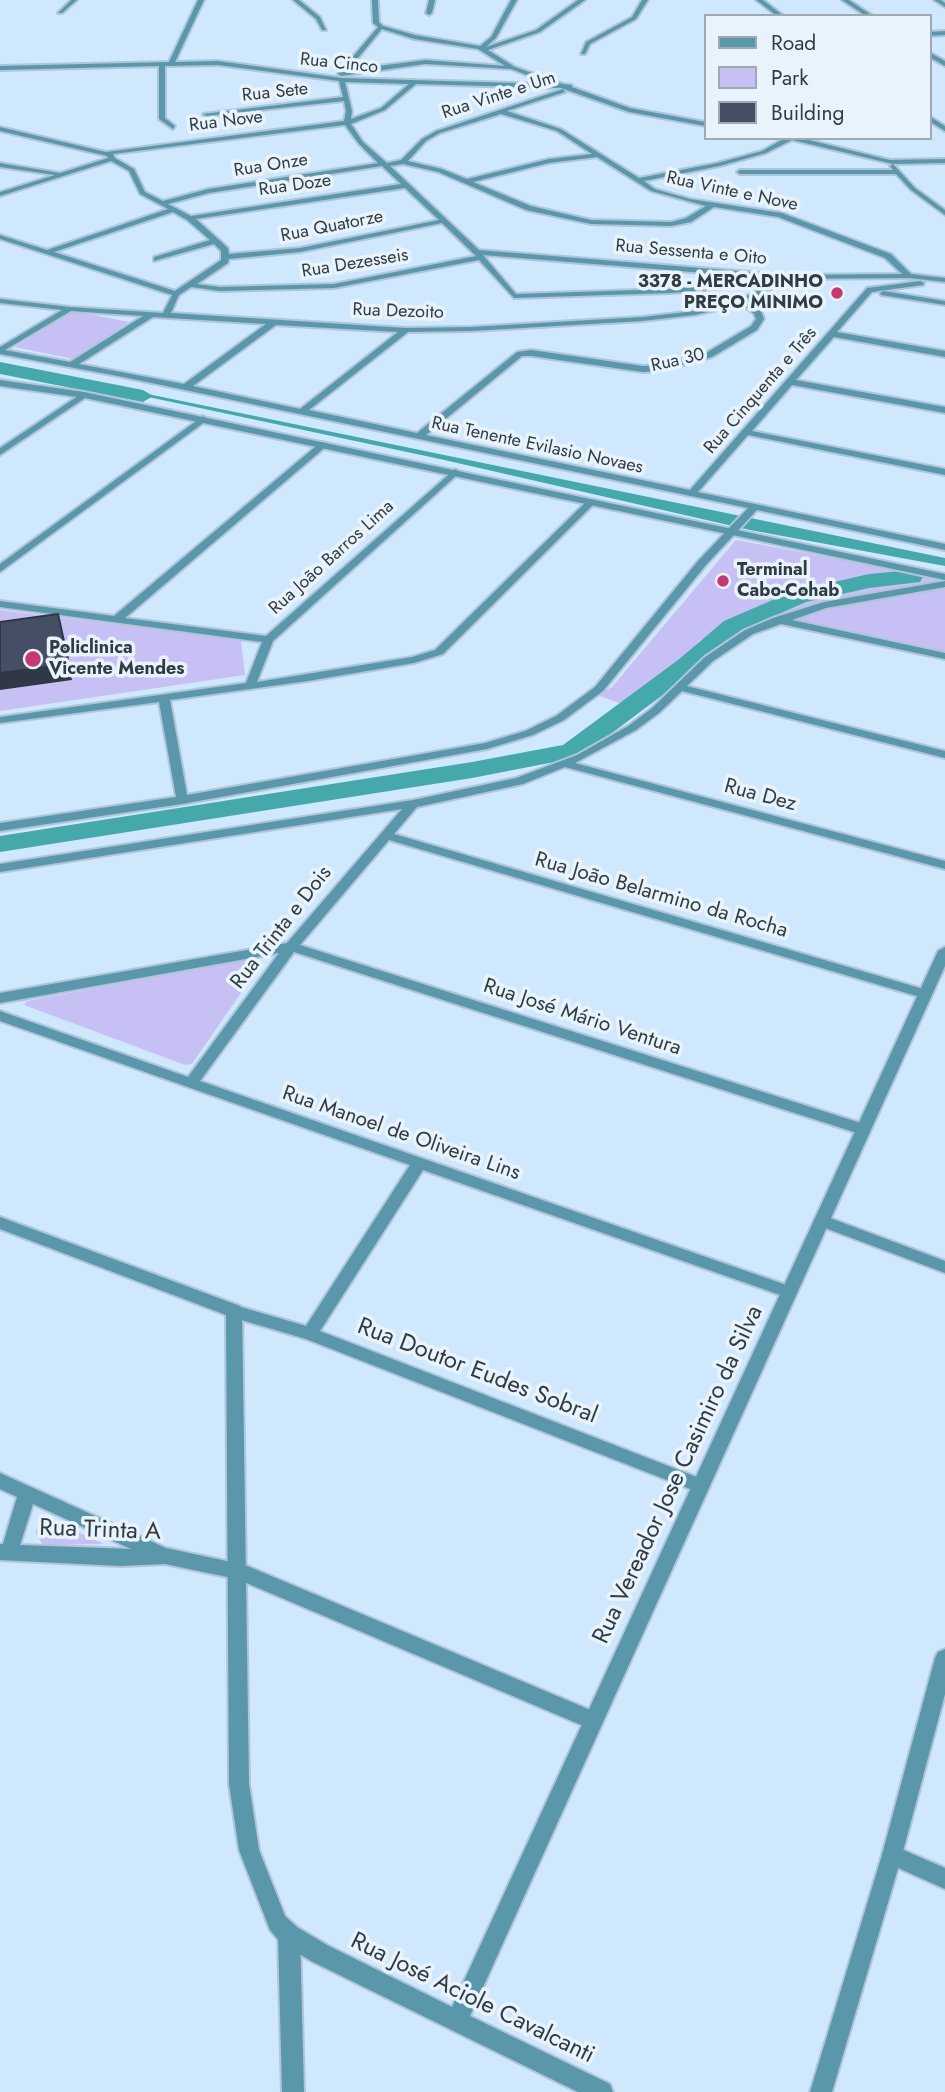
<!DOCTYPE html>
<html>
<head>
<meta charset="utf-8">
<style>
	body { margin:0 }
	#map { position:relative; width:945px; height:2092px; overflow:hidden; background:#cfe8fe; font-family:Jost,sans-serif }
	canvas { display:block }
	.legend { position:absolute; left:704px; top:14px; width:228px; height:126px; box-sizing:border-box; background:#e9f3fc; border:2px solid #9fa9b2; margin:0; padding:9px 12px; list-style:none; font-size:21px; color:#313b44 }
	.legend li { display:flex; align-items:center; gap:14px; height:35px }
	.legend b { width:35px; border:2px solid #9fa9b2 }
</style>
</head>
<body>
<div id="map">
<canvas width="945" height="2092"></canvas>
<ul class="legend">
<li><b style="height:9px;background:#5b97ab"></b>Road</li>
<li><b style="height:19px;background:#c7c0f5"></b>Park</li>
<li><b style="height:19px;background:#444e65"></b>Building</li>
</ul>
</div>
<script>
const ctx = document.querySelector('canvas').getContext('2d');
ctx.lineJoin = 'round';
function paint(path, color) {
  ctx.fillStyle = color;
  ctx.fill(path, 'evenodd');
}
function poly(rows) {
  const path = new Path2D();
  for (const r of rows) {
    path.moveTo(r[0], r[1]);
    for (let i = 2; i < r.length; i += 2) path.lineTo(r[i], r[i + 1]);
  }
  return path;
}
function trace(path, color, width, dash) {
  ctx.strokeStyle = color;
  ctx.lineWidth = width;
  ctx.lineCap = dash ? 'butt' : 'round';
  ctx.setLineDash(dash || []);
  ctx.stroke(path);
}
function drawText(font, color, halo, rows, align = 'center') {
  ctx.font = font + ' Jost,sans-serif';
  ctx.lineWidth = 7;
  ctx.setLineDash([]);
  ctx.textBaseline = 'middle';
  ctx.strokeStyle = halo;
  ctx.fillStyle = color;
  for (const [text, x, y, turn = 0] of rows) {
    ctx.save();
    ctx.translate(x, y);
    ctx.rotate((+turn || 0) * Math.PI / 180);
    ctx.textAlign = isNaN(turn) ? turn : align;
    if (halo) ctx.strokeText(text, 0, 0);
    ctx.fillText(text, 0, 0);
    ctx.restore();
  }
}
paint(poly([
	[73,311,129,322,73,359,15,347],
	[736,540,945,579,945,653,775,615,700,640,636,709,597,695,612,687],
	[0,610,241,640,245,675,0,711],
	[239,961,250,962,254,974,192,1064,185,1065,24,1005,27,1001],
	[54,1521,104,1544,43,1545,35,1532,44,1523]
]), '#c7c0f5');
paint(poly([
	[104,385,945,558,945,566,750,530,440,459,101,387]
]), '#45a9ac');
paint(poly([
	[0,362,143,390,153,396,143,402,0,374,0,362],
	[912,570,920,572,923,577,920,582,869,588,806,602,740,631,696,670,580,757,472,778,0,852,0,836,472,762,563,745,678,660,724,621,791,592,869,574,912,570]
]), '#45a9ac');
const minor = poly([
	[71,0,77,0,62,13,58,13,71,0],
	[198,0,204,0,175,62,218,61,342,78,550,84,511,69,425,64,341,76,338,74,378,27,373,23,372,0,378,0,379,22,383,26,415,35,480,46,491,37,511,0,517,0,496,38,486,47,536,30,578,0,585,0,540,32,488,50,515,67,563,84,572,85,572,87,630,108,705,122,705,126,629,112,561,88,416,84,385,110,351,124,363,142,387,163,401,160,422,139,436,131,563,89,565,92,507,111,561,129,639,178,717,163,762,151,785,138,801,138,890,160,945,159,945,163,893,164,915,188,945,210,945,215,911,190,896,174,740,174,737,172,740,170,893,170,890,166,893,164,792,140,766,153,720,166,644,181,655,189,690,199,782,213,891,254,911,274,945,278,945,282,909,278,789,279,749,301,761,311,764,319,757,330,712,357,661,371,643,372,531,356,522,356,426,435,690,490,867,288,920,281,924,283,923,285,872,292,837,332,945,351,945,357,834,337,796,380,945,407,945,413,792,385,752,431,945,469,945,475,748,435,698,492,945,544,945,550,757,510,706,565,603,691,564,720,533,735,487,749,182,804,0,831,0,823,176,797,159,702,0,723,0,717,246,683,262,642,0,607,0,601,114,616,321,442,329,444,125,618,266,636,455,469,460,472,458,474,273,641,257,682,412,657,435,650,588,500,596,502,443,654,414,663,308,681,170,700,187,795,485,743,525,731,556,716,595,687,698,561,748,508,123,377,0,354,0,347,62,310,0,303,0,299,70,307,163,313,172,295,0,239,0,235,47,250,168,209,140,194,129,171,111,161,0,196,0,192,55,175,0,167,0,163,60,173,108,158,107,156,0,131,0,127,106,152,344,121,346,111,344,101,206,116,203,114,343,97,339,81,218,65,165,66,165,118,175,126,173,129,159,119,159,66,0,70,0,66,169,62,198,0],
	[382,29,414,39,478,49,505,66,425,60,348,70,382,29],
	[345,82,409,84,381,108,351,119,352,111,345,82],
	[501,114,557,131,592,154,549,159,467,179,442,169,408,161,426,141,440,133,501,114],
	[345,125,359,144,378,163,208,189,163,201,145,192,134,169,115,158,113,154,345,125],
	[597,157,651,191,706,206,686,218,671,222,591,220,531,206,473,182,549,163,597,157],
	[403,164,438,172,526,210,591,224,671,226,691,222,714,207,778,217,885,258,902,274,787,275,479,250,390,166,403,164],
	[382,166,401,184,191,216,168,204,209,193,382,166],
	[405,188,439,220,300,248,229,254,228,248,196,219,405,188],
	[173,212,187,220,210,240,154,257,154,261,214,244,221,251,221,260,175,291,54,252,173,212],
	[442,223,476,256,334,284,220,287,197,284,228,263,229,259,300,252,442,223],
	[483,255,778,279,768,284,768,281,765,281,671,289,516,294,483,255],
	[479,260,514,298,671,293,767,285,741,299,695,311,642,317,471,327,406,328,171,313,179,295,191,287,220,291,334,288,479,260],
	[742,304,754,314,756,319,751,326,706,353,661,365,643,366,531,350,517,352,417,433,309,410,408,332,471,331,642,321,695,315,742,304],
	[71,311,143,316,70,362,5,350,71,311],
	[153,317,266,324,184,384,79,364,153,317],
	[276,325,398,332,300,409,193,386,276,325],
	[293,0,299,0,320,17,326,30,322,30,316,19,293,0],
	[429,0,435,0,432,13,429,15,426,13,429,0],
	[642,0,648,0,636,19,590,44,585,54,581,54,586,42,632,17,642,0],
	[756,0,763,0,784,16,777,16,756,0],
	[842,0,849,0,873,16,866,16,842,0],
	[945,31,945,35,929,36,929,32,945,31],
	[929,52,945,61,945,66,929,57,929,52],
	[929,116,945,126,945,131,929,121,929,116],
	[884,291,945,301,945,305,881,295,880,293,884,291],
	[0,380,84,392,88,395,84,398,0,386,0,380],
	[203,416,207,419,206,421,0,572,0,564,203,416],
	[945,581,945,587,826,608,792,620,945,653,945,659,781,624,753,634,713,661,687,686,945,751,945,758,682,691,659,713,636,730,575,763,945,861,945,869,565,767,523,784,417,807,394,834,930,991,932,994,930,997,920,997,389,840,300,945,867,1125,869,1129,867,1133,857,1133,294,952,200,1081,795,1288,797,1292,795,1296,789,1298,423,1170,320,1331,707,1481,710,1486,707,1491,701,1494,695,1491,306,1339,228,1316,226,1311,228,1306,234,1305,306,1326,410,1165,0,1021,0,1011,188,1077,279,953,0,1003,0,993,287,943,402,809,0,872,0,864,413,800,516,778,577,755,628,726,651,709,705,657,745,630,773,618,824,602,945,581],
	[822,1215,945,1261,945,1273,817,1225,814,1221,817,1217,822,1215],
	[0,1473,166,1548,245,1565,600,1714,603,1721,600,1728,593,1730,237,1579,165,1564,121,1566,0,1560,0,1544,3,1544,17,1497,0,1489,0,1473],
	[33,1504,131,1549,20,1545,33,1504],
	[892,1845,945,1868,945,1889,885,1862,882,1855,885,1848,892,1845],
	[289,1924,297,1927,300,1935,304,2092,282,2092,278,1935,281,1927,289,1924]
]);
const tertiary = poly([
	[934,0,941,0,945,3,945,7,934,0],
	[84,392,945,574,945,580,85,398,0,455,0,448,84,392],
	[945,947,945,966,470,2016,610,2084,613,2092,578,2092,311,1961,281,1943,270,1930,239,1850,229,1784,226,1315,0,1229,0,1217,240,1306,242,1311,249,1784,259,1850,285,1916,297,1927,327,1945,452,2007,938,951,945,947],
	[945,1649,945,1694,902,1855,832,2092,810,2092,882,1855,935,1658,938,1652,945,1649]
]);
trace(minor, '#afc5d9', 4);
trace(tertiary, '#afc5d9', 4);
paint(minor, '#5b97ab');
paint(tertiary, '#5b97ab');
paint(poly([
	[69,664,72,680,0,690,0,673]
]), '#303747');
const building = poly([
	[58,614,69,664,0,673,0,622,58,614]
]);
paint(building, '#444e65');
trace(building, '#303747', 2);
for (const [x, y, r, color] of [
	[837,293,7,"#c33971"],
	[723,581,7,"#c33971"],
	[33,659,9,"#c33971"]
]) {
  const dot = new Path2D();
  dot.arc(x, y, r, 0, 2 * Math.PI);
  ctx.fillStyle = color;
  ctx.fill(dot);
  trace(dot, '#e9f3fc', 2.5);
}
drawText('18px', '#313b44', '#e9f3fc', [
	["Rua Cinco",339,64,6],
	["Rua Sete",275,93,-6],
	["Rua Vinte e Um",499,96,-18],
	["Rua Nove",226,122,-7],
	["Rua Onze",271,166,-9],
	["Rua Doze",295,186,-8],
	["Rua Vinte e Nove",732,192,12],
	["Rua Quatorze",332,227,-11],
	["Rua Sessenta e Oito",691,253,5],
	["Rua Dezesseis",355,264,-9],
	["Rua Dezoito",398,312,2],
	["Rua 30",678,361,-13],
	["Rua Cinquenta e Três",761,391,-49],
	["Rua Tenente Evilasio Novaes",537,446,12],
	["Rua João Barros Lima",332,558,-42]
]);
drawText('bold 18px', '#313b44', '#e9f3fc', [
	["3378 - MERCADINHO",823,283,"right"],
	["PREÇO MINIMO",823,304,"right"],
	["Terminal",737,571],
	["Cabo-Cohab",737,592],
	["Policlinica",49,649],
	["Vicente Mendes",49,670]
], 'left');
drawText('21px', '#313b44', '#e9f3fc', [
	["Rua Dez",760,796,15],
	["Rua João Belarmino da Rocha",661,896,16],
	["Rua Trinta e Dois",282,928,-52],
	["Rua José Mário Ventura",582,1018,18],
	["Rua Manoel de Oliveira Lins",401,1134,19]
]);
drawText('24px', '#313b44', '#e9f3fc', [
	["Rua Doutor Eudes Sobral",477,1372,21],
	["Rua Vereador Jose Casimiro da Silva",679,1475,-65],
	["Rua Trinta A",100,1531,2],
	["Rua José Aciole Cavalcanti",472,1999,26]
]);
</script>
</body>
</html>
